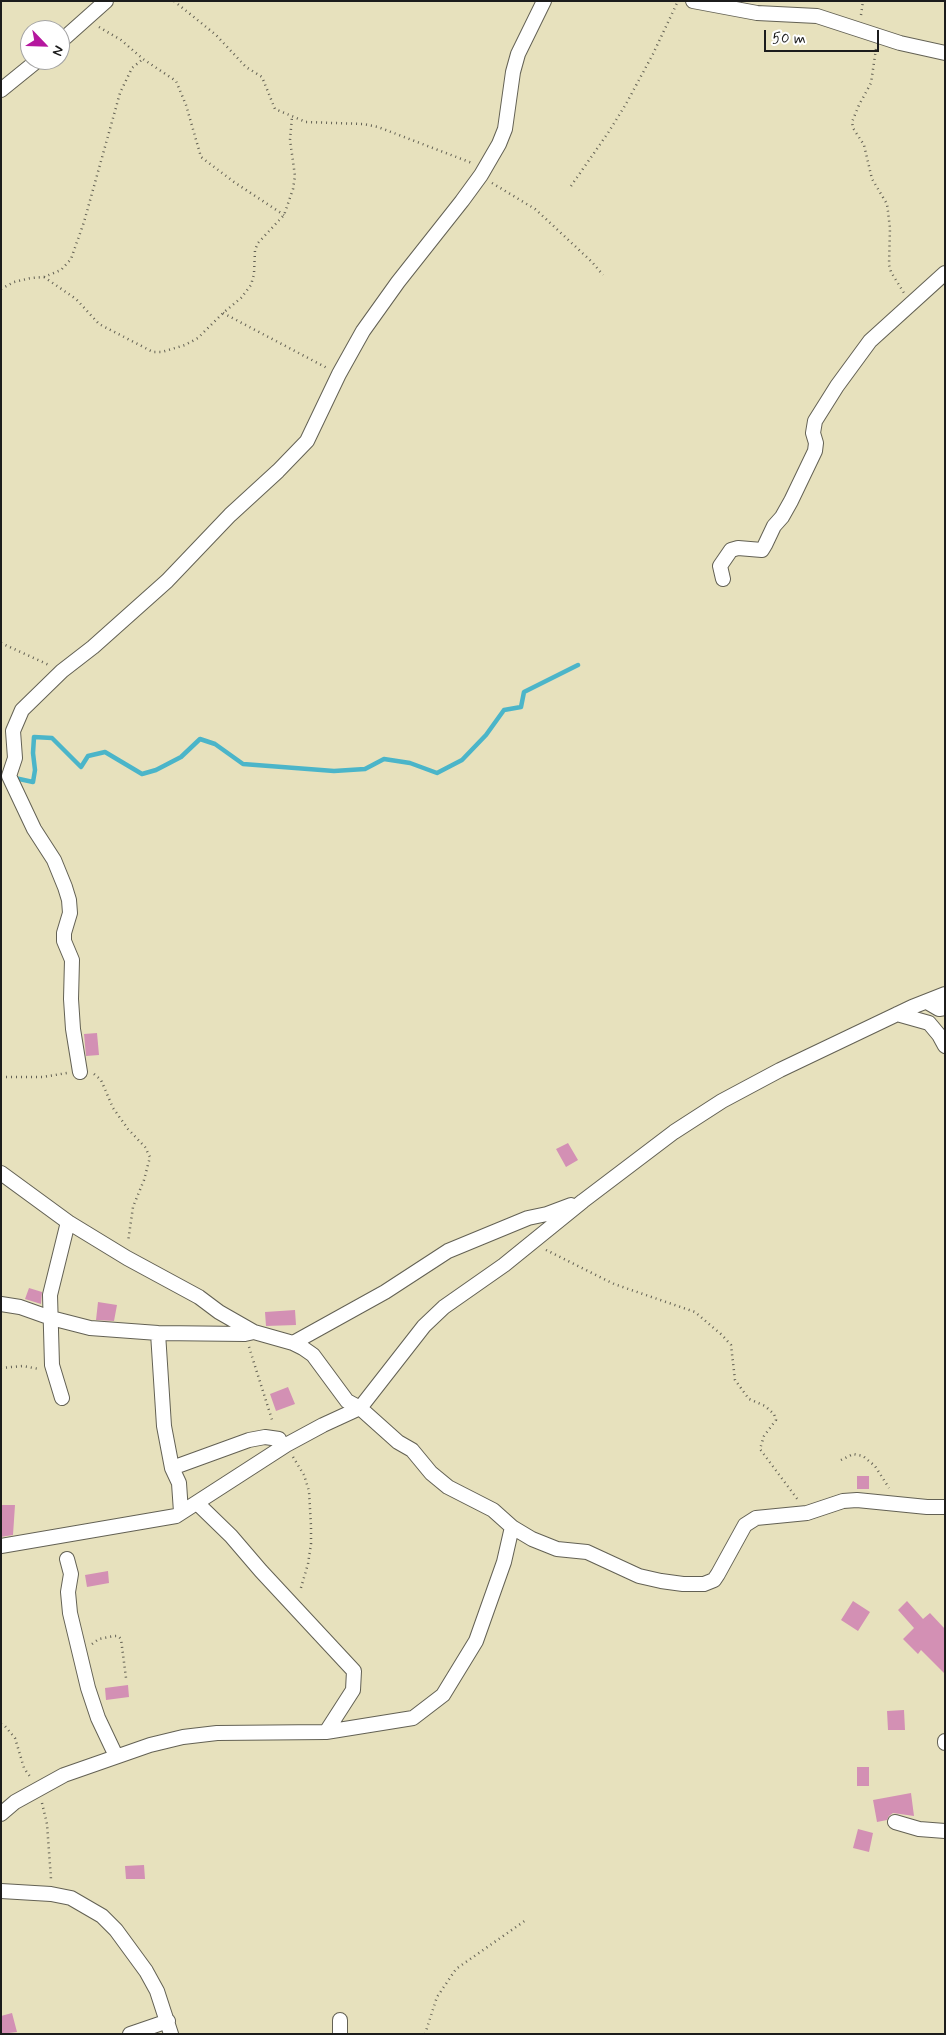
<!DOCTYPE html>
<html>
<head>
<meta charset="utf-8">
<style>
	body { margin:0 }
	#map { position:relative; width:946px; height:2035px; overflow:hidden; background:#e7e1bd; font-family:Mynerve,sans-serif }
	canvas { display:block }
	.frame { position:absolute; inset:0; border:2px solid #1c1c1c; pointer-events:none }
	.north { position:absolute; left:20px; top:20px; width:50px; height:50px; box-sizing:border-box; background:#fff; border:1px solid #a4a4a4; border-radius:50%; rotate:114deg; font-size:14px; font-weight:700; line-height:20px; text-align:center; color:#1c1c1c }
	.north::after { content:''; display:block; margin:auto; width:18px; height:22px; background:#b5179e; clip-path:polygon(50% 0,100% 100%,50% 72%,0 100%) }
	.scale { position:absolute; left:764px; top:30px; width:115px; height:22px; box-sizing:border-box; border:2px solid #1c1c1c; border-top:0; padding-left:6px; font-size:15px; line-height:18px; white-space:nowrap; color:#1c1c1c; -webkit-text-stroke:4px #fff; paint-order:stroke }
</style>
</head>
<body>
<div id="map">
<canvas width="946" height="2035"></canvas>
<div class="frame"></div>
<div class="north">N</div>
<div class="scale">50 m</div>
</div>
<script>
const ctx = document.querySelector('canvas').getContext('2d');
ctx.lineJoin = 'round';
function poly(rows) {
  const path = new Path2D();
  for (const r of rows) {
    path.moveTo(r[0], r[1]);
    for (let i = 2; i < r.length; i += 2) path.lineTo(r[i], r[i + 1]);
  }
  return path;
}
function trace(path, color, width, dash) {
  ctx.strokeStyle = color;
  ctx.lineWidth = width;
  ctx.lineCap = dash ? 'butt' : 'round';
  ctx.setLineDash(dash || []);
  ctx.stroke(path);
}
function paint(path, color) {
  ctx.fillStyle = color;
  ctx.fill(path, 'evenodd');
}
trace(poly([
	[1,775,33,782,35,770,33,753,34,737,52,738,81,767,88,756,105,752,142,774,156,770,181,757,200,739,215,744,243,764,334,771,365,769,384,759,410,763,437,773,462,760,486,735,504,710,521,707,524,692,578,665]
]), '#4bb5c9', 4.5);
paint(poly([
	[97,1033,99,1055,86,1056,84,1034],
	[568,1143,578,1160,566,1167,556,1149],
	[29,1288,42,1292,41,1304,25,1299],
	[98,1302,117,1305,114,1321,96,1320],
	[295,1310,296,1325,266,1326,265,1312],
	[288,1387,295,1404,276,1411,270,1394],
	[857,1476,869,1476,869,1489,857,1489],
	[1,1505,15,1505,13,1535,1,1537],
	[108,1571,109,1583,87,1587,85,1575],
	[853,1601,870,1612,858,1631,841,1620],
	[907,1601,923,1619,930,1613,945,1629,945,1674,921,1650,918,1654,903,1639,914,1628,898,1610],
	[128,1685,129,1697,106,1700,105,1688],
	[904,1710,905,1730,888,1730,887,1711],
	[857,1767,869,1767,869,1786,857,1786],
	[911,1793,914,1816,893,1813,889,1816,887,1820,877,1822,873,1800],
	[858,1829,873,1833,869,1852,853,1848],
	[144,1865,145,1879,126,1879,125,1866],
	[12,2013,17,2032,1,2034,1,2016]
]), '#d390b4');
const street = poly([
	[693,1,757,13,817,16,900,43,945,53],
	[60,42,106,1],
	[1,90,38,60],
	[723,579,720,566,731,550,738,548,762,550,765,545,774,526,782,517,791,501,815,451,816,443,813,433,815,421,837,386,870,341,945,273],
	[927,1002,939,1009,945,1008],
	[897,1014,929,1023,939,1035,945,1046],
	[80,1072,73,1029,71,999,72,960,64,941,64,933,70,913,69,900,65,887,54,860,34,829,9,776,15,758,13,731,22,710,62,671,93,647,167,581,230,515,278,471,307,441,339,374,363,331,398,282,462,201,481,175,499,144,505,129,513,72,518,54,544,1],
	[1,1173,68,1222,127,1258,199,1297,219,1312,254,1332,293,1343,303,1348,313,1355,347,1401,360,1408,398,1442,412,1450,431,1473,448,1487,493,1510,512,1527,532,1539,557,1549,587,1552,639,1576,661,1581,683,1584,704,1584,714,1580,718,1574,745,1525,756,1518,807,1513,843,1501,857,1500,927,1507,945,1507],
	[1,1304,20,1307,51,1318,90,1328,158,1333,245,1334,254,1332],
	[158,1333,164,1426,172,1468,179,1483,181,1512],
	[293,1343,385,1292,448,1251,528,1218,547,1214,571,1205],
	[62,1398,52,1365,50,1295,68,1222],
	[172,1468,249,1440,265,1437,279,1439],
	[197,1503,231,1536,261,1571,354,1671,353,1690,326,1732],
	[1,1546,176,1516,286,1445,323,1425,360,1408,424,1326,444,1307,504,1265,583,1201,674,1132,722,1101,780,1070,912,1007,945,994],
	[67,1559,71,1574,68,1592,70,1613,88,1688,98,1718,116,1756],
	[945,1741,945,1743],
	[1,1814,15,1802,64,1775,150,1745,183,1737,217,1733,326,1732,413,1718,443,1695,476,1641,504,1562,512,1527],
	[895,1822,919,1829,945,1831],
	[1,1891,51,1894,71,1898,102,1916,116,1930,146,1971,157,1991,171,2034],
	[340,2020,340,2034],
	[130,2034,168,2021]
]);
trace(street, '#636154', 16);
trace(poly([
	[174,1,216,35,246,67,262,77,275,109,306,122,363,124,378,127,472,163],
	[861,15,863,1],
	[99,27,121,40,143,59,176,81,186,105,201,157,234,182,284,215],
	[876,49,871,83,859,105,852,122,853,128,864,145,872,179,887,204,890,228,889,265,891,272,904,293],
	[492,183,535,209,546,219,592,262,603,275],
	[571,186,608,133,626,104,653,54,678,1],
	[44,277,76,299,99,324,153,352,162,352,185,345,198,338,223,313,241,298,251,285,254,274,255,250,258,243,284,215,293,189,295,176,290,140,292,117],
	[1,289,14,282,31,278,44,277,61,270,71,259,84,222,120,93,132,68,143,59],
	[223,313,327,368],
	[1,643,49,665],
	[94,1074,101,1080,113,1108,128,1129,145,1147,150,1157,144,1180,133,1207,128,1242],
	[1,1077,43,1077,67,1073],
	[546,1250,614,1284,695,1312,722,1335,731,1345,735,1380,749,1399,765,1406,774,1414,776,1420,764,1436,760,1449,798,1500],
	[249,1347,273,1423],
	[1,1368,23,1366,39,1369],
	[293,1457,304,1475,309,1491,311,1526,311,1544,308,1564,300,1591],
	[841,1460,853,1454,863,1456,875,1466,889,1488],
	[92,1644,99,1639,114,1636,118,1636,121,1639,126,1678],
	[1,1724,4,1725,15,1738,24,1768,31,1778],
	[42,1803,47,1824,51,1879],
	[425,2034,437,1997,456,1969,526,1920]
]), '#636154', 2.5, [1, 4]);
trace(street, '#fff', 14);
</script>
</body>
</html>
